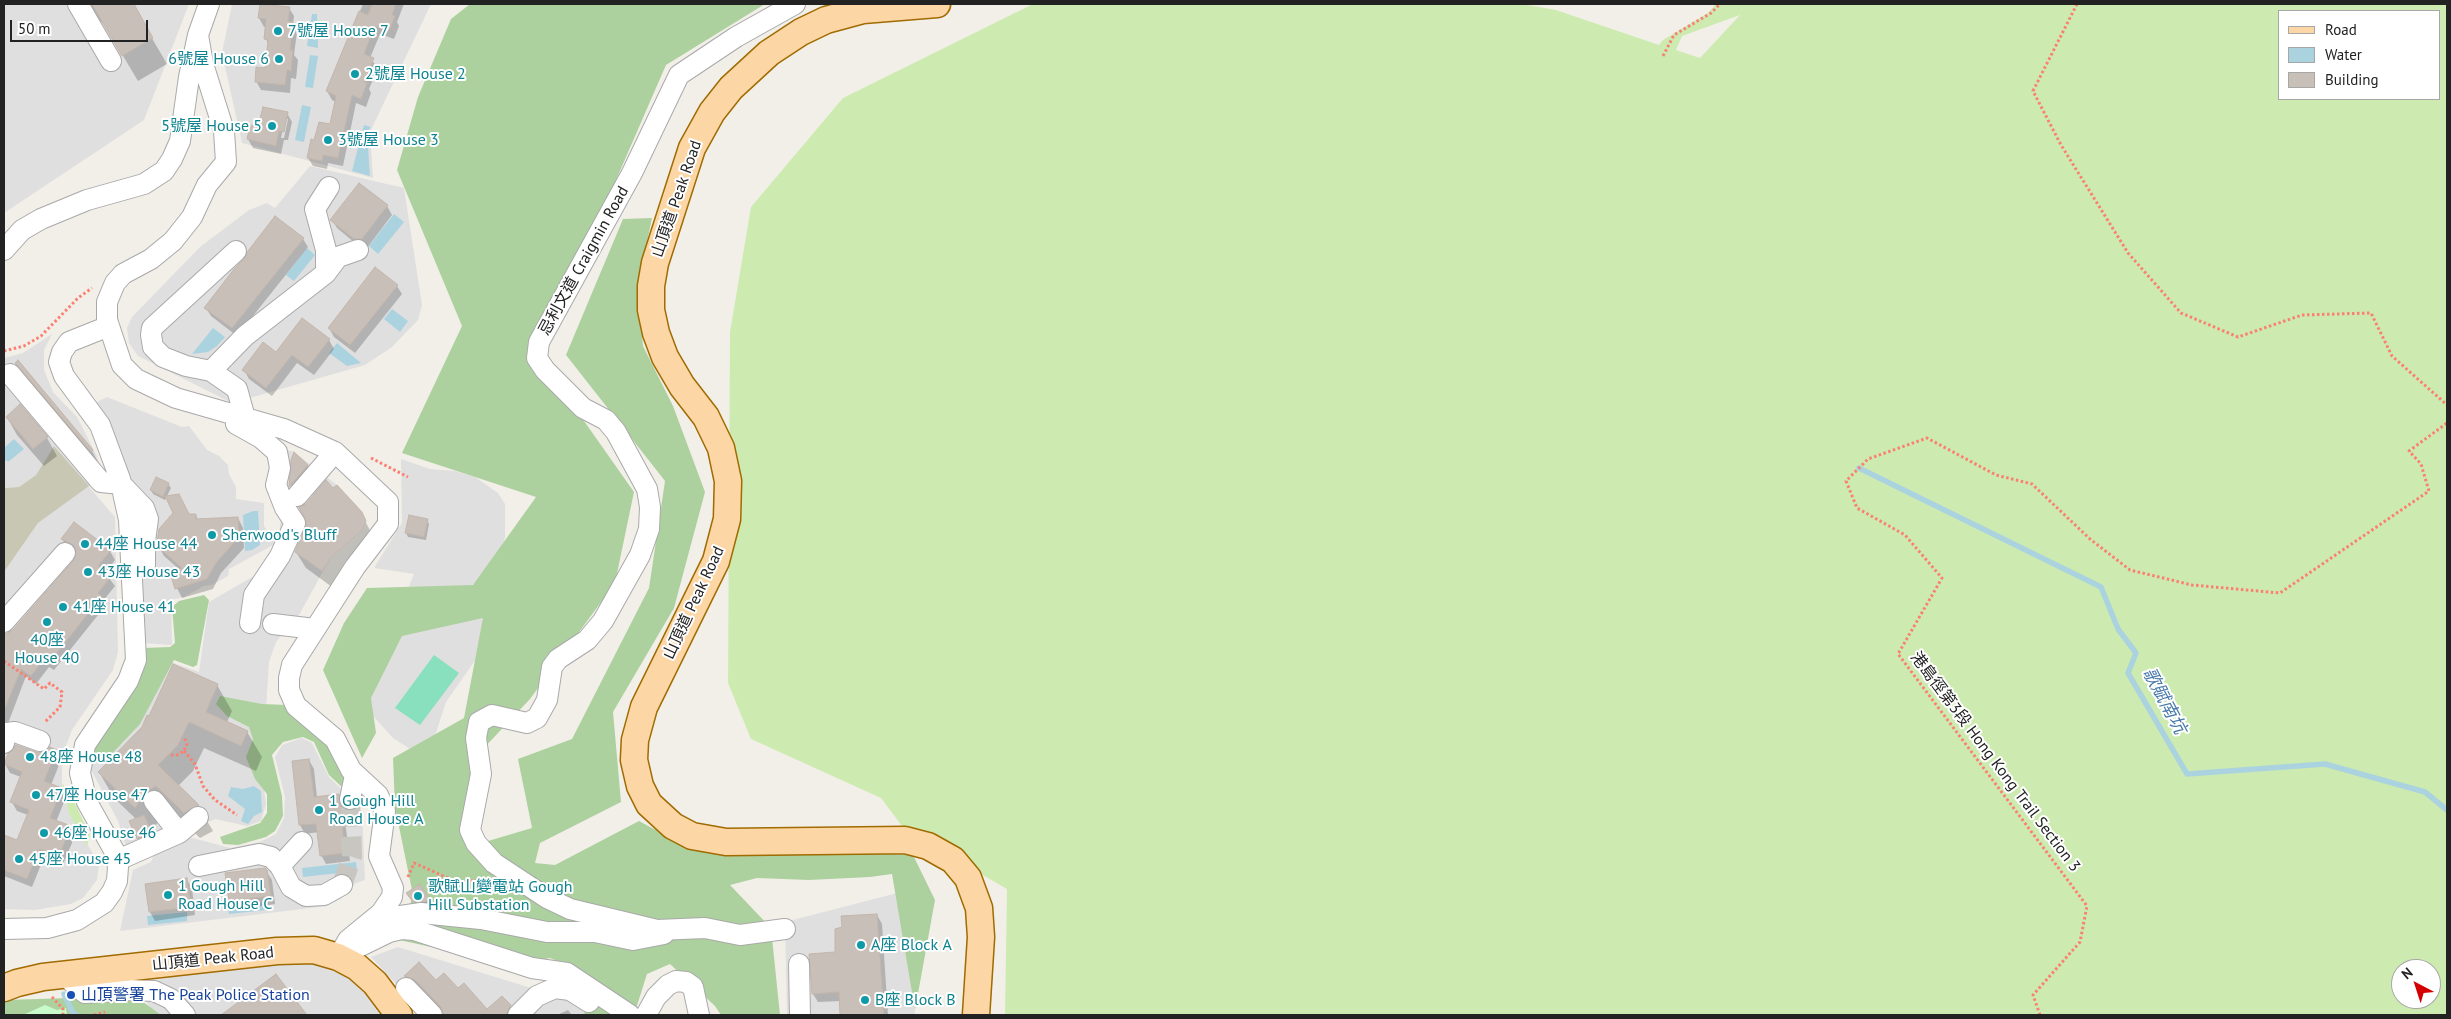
<!DOCTYPE html>
<html>
<head>
<meta charset="utf-8">
<style>
	body { margin:0 }
	#map { position:relative; width:2451px; height:1019px; overflow:hidden; background:#f2efe9; font-family:"PT Sans",sans-serif }
	canvas { display:block }
	.frame { position:absolute; inset:0; border:5px solid #222; pointer-events:none }
	.legend { position:absolute; left:2278px; top:10px; width:162px; height:90px; box-sizing:border-box; background:#fff; border:1px solid #a7a7a7; margin:0; padding:6px 9px; list-style:none; font-size:15px; color:#222 }
	.legend li { display:flex; align-items:center; gap:10px; height:25px }
	.legend b { width:25px; border:1px solid #a7a7a7 }
	.north { position:absolute; left:2391px; top:959px; width:50px; height:50px; box-sizing:border-box; background:#fff; border:1px solid #a7a7a7; border-radius:50%; rotate:320deg; font-size:14px; font-weight:700; line-height:20px; text-align:center; color:#222 }
	.north::after { content:''; display:block; margin:auto; width:18px; height:22px; background:#d40000; clip-path:polygon(50% 0,100% 100%,50% 72%,0 100%) }
	.scale { position:absolute; left:10px; top:20px; width:138px; height:22px; box-sizing:border-box; border:2px solid #222; border-top:0; padding-left:6px; font-size:15px; line-height:18px; white-space:nowrap; color:#222; -webkit-text-stroke:4px #fff; paint-order:stroke }
</style>
</head>
<body>
<div id="map">
<canvas width="2451" height="1019"></canvas>
<div class="frame"></div>
<ul class="legend">
<li><b style="height:6px;background:#fcd6a4"></b>Road</li>
<li><b style="height:14px;background:#aad3df"></b>Water</li>
<li><b style="height:14px;background:#c7bfb8"></b>Building</li>
</ul>
<div class="north">N</div>
<div class="scale">50 m</div>
</div>
<script>
const ctx = document.querySelector('canvas').getContext('2d');
ctx.lineJoin = 'round';
function paint(path, color) {
  ctx.fillStyle = color;
  ctx.fill(path, 'evenodd');
}
function poly(rows) {
  const path = new Path2D();
  for (const r of rows) {
    path.moveTo(r[0], r[1]);
    for (let i = 2; i < r.length; i += 2) path.lineTo(r[i], r[i + 1]);
  }
  return path;
}
function trace(path, color, width, dash) {
  ctx.strokeStyle = color;
  ctx.lineWidth = width;
  ctx.lineCap = dash ? 'butt' : 'round';
  ctx.setLineDash(dash || []);
  ctx.stroke(path);
}
function drawText(font, color, halo, rows, align = 'center') {
  ctx.font = font + ' "PT Sans","Noto Sans TC",sans-serif';
  ctx.lineWidth = 4;
  ctx.setLineDash([]);
  ctx.textBaseline = 'middle';
  ctx.strokeStyle = halo;
  ctx.fillStyle = color;
  for (const [text, x, y, turn = 0] of rows) {
    ctx.save();
    ctx.translate(x, y);
    ctx.rotate((+turn || 0) * Math.PI / 180);
    ctx.textAlign = isNaN(turn) ? turn : align;
    if (halo) ctx.strokeText(text, 0, 0);
    ctx.fillText(text, 0, 0);
    ctx.restore();
  }
}
paint(poly([
	[4,4,189,4,144,120,4,213],
	[232,4,431,4,370,132,373,178,242,143,222,53],
	[310,166,404,188,422,305,418,320,392,347,365,365,232,403,138,356,129,343,127,328,132,317,200,247,249,210,267,203,275,208],
	[52,334,44,350,44,370,53,392,77,417,96,454,102,471,89,487,115,517,118,652,113,670,72,730,62,756,62,783,66,800,76,827,96,858,99,865,97,880,83,898,71,904,35,910,4,909,4,572,38,523,88,486,54,446,36,475,19,487,4,488,4,358,23,353],
	[107,397,182,427,189,426,207,450,219,456,228,465,229,474,236,487,236,499,264,503,264,526,275,544,229,569,228,576,212,585,204,586,184,597,171,600,172,645,142,643,111,429,97,402],
	[265,442,294,452,337,485,362,512,331,557,299,615,276,642,269,662,262,773,266,804,261,821,247,826,215,819,129,857,118,821,89,766,140,690,151,655,199,672,209,602,254,576,283,543,279,538,281,515,265,485,273,464],
	[401,459,430,469,455,471,475,477,498,493,505,504,505,538,500,557,479,583,463,587,489,611,476,659,446,702,427,760,393,738,362,704,414,574,374,568,402,523],
	[302,738,312,743,329,777,357,804,362,813,365,880,356,883,342,898,327,906,120,931,133,870,151,862,156,849,189,837,230,848,260,842,276,834,284,818,285,797,275,757,282,745],
	[905,891,915,1015,787,1015,785,922],
	[398,947,586,1005,591,1015,425,1015,371,957],
	[250,962,310,963,345,975,363,986,387,1015,152,1015,140,983]
]), '#e0dfdf');
paint(poly([
	[54,446,89,486,38,523,4,572,4,488,19,487,36,475]
]), '#c7c7b4');
paint(poly([
	[1033,4,1522,4,1556,10,1659,45,1663,40,1708,13,1716,4,2447,4,2447,1015,1005,1015,1007,889,905,830,881,798,751,739,728,683,730,332,751,207,843,98],
	[2280,11,2440,11,2440,99,2280,99],
	[1740,15,1700,58,1676,50,1682,36],
	[2401,969,2431,969,2431,999,2401,999],
	[62,783,70,793,90,835,87,846,69,813]
]), '#cdebb0');
paint(poly([
	[470,4,765,4,666,65,539,357,634,492,615,583,530,699,482,750,478,844,532,828,518,759,572,739,649,588,665,481,566,355,623,219,652,218,638,286,643,346,673,406,705,492,674,608,613,712,621,802,540,843,535,863,555,865,639,821,691,849,913,855,935,900,915,1010,892,874,870,877,809,880,757,878,730,885,771,928,780,1015,721,1015,715,1006,670,964,647,974,634,1015,585,1015,574,968,550,958,515,965,399,940,413,895,395,807,393,758,464,718,483,618,402,636,371,698,376,733,362,758,323,670,344,623,367,588,473,585,536,497,402,453,462,326,397,170,418,97,451,19],
	[204,595,209,600,197,665,193,667,174,660,140,724,105,761,96,763,89,747,143,648,170,647,175,643,172,607,179,601],
	[220,696,262,704,287,705,329,738,346,771,344,789,329,775,314,742,303,737,283,742,272,755,282,796,283,816,275,831,266,837,238,845,223,844,220,837,260,823,267,813,267,794,255,779,246,757,253,739,249,727,227,716,216,704],
	[135,996,161,1015,4,1015,5,1000]
]), '#add19e');
paint(poly([
	[45,1005,57,1010,66,1008,67,1015,23,1015]
]), '#c8facc');
paint(poly([
	[434,655,459,673,420,725,395,708]
]), '#88e0be');
paint(poly([
	[312,14,317,14,318,48,307,46],
	[310,55,318,56,313,88,305,87],
	[302,105,311,107,304,142,295,140],
	[364,125,371,127,367,132,370,176,352,171],
	[394,214,404,222,378,254,369,246],
	[307,248,315,255,294,281,286,275],
	[392,309,408,321,400,332,384,319],
	[213,328,225,337,217,346,208,352,192,354],
	[337,343,361,363,347,366,329,353],
	[14,439,24,449,8,462,6,460,4,462,4,448],
	[253,511,258,511,260,545,252,550,245,551,243,515],
	[254,786,261,791,262,812,254,816,248,824,241,821,245,809,228,796,231,787,243,789],
	[356,862,357,871,303,877,302,868],
	[266,902,267,910,229,914,228,906],
	[187,912,187,921,148,925,147,916]
]), '#aad3df');
paint(poly([
	[87,4,132,4,167,64,138,81,104,24,96,18],
	[363,4,404,4,397,22,399,26,394,39,380,34,370,58,378,68,369,89,371,93,366,107,356,103,343,166,328,163,327,169,313,166,308,158,315,142,331,126,336,102,332,100,327,91],
	[289,8,294,16,293,25,297,32,294,55,298,60,296,79,291,78,290,93,261,90,256,81,266,69,269,45,266,39,267,27,264,27,259,18],
	[287,113,292,122,288,140,284,140,281,154,253,148,248,139,259,128],
	[285,119,288,119,284,138,281,138],
	[359,184,387,206,392,215,367,248,360,247,337,228,332,220],
	[303,239,308,247,237,336,211,316,206,308],
	[397,286,402,294,355,353,334,337,329,328],
	[329,340,334,349,314,375,297,363,272,396,249,379,244,370,276,354],
	[18,362,92,451,102,469,26,381,16,363],
	[7,417,47,438,57,456,44,466,17,435],
	[292,460,307,465,317,482,300,502,291,486],
	[168,484,171,488,165,500,153,494,151,490],
	[179,495,189,515,196,515,198,520,238,518,243,528,244,548,221,573,213,589,182,598,177,588,180,570,164,556,158,545,174,514],
	[427,520,429,524,426,540,408,537,406,533],
	[365,521,374,538,332,587,306,568,296,552],
	[74,523,110,551,115,560,105,573,115,586,103,601,106,605,54,670,49,667,36,684,26,676,4,734,4,637,14,631,75,561,77,552,67,547,62,539],
	[217,685,232,711,227,722,247,732,262,757,256,771,204,748,193,771,178,786,198,806,213,831,200,838,172,811,161,818,152,830,158,846,146,851,138,838,136,819,114,798,99,772],
	[56,751,61,760,51,785,61,788,66,797,56,822,70,827,75,836,63,864,44,857,32,887,4,876,4,836,18,842,28,815,17,811,12,802,21,777,10,773,5,764,36,754],
	[309,760,314,769,317,798,338,795,343,804,350,861,326,864,321,855,319,832,305,834,300,825,294,762],
	[266,871,272,880,275,904,235,910,230,901,227,874],
	[187,880,192,888,195,915,155,921,150,912],
	[408,893,429,899,436,912,416,906],
	[877,915,882,924,888,1015,843,1015,841,1001,818,1002,813,994,836,953],
	[275,975,306,1015,223,1015],
	[406,976,458,990,487,1011,510,1006,515,1015,445,1015,421,988,411,984],
	[568,1010,572,1015,557,1015]
]), '#0003');
trace(poly([
	[1859,468,2101,587,2118,629,2136,653,2128,673,2187,774,2325,764,2425,792,2447,810],
	[64,994,73,1013,76,1015]
]), '#aad3df', 5.5);
const building = poly([
	[92,4,134,4,153,38,122,56,92,4],
	[260,4,290,7,288,21,293,22,290,50,293,50,291,71,287,70,285,85,255,82,256,67,265,68,268,40,264,39,266,19,258,18,260,4],
	[372,4,396,4,392,15,395,16,389,31,375,26,364,54,374,58,364,82,367,83,361,99,352,95,338,158,323,155,322,161,307,158,311,139,314,140,319,122,330,124,336,96,326,91,359,11,368,15,372,4],
	[263,107,288,112,284,132,279,131,276,146,247,139,250,125,258,127,263,107],
	[359,183,388,205,362,239,354,239,330,220,359,183],
	[275,216,304,238,232,328,204,308,234,269,244,259,248,251,275,216],
	[375,267,398,285,350,345,328,328,375,267],
	[302,318,330,339,308,367,292,355,266,388,242,370,263,342,276,352,302,318],
	[18,360,93,450,91,452,15,363,18,360],
	[20,404,48,437,33,449,6,417,20,404],
	[294,452,308,465,289,487,291,460,294,452],
	[156,477,169,483,163,497,150,490,156,477],
	[326,480,333,488,337,485,362,512,366,521,362,530,331,557,322,571,295,552,307,523,299,507,306,504,326,480],
	[179,494,189,514,196,514,196,519,238,517,239,537,216,563,207,579,175,589,170,572,182,568,157,546,157,542,159,529,173,513,165,496,179,494],
	[409,515,428,519,424,537,405,533,409,515],
	[74,522,111,550,98,566,111,577,98,593,102,596,49,663,44,659,31,676,21,669,4,711,4,635,13,630,74,560,76,549,72,544,61,539,74,522],
	[173,664,218,684,206,712,248,731,241,746,189,722,178,745,158,765,199,805,184,813,156,786,146,792,135,808,98,772,142,727,147,715,149,716,173,664],
	[16,745,36,752,43,753,50,747,57,750,44,781,62,788,50,818,71,826,59,856,39,849,27,879,4,870,4,835,17,840,29,810,10,802,22,772,4,764,8,754,16,745],
	[309,759,314,797,339,794,345,853,320,856,316,824,299,825,292,761,309,759],
	[144,815,152,832,137,839,129,821,144,815],
	[265,868,267,870,271,896,229,901,225,873,265,868],
	[187,878,191,907,149,912,145,884,187,878],
	[420,884,430,899,425,902,413,902,406,893,420,884],
	[877,914,884,1015,840,1015,839,992,812,994,809,954,835,952,835,929,842,927,841,916,877,914],
	[419,962,436,980,444,973,458,988,464,983,487,1009,502,996,511,1005,506,1015,444,1015,441,1007,415,980,404,976,419,962],
	[276,974,307,1015,221,1015,276,974]
]);
paint(building, '#c7bfb8');
trace(building, '#c4b6ab', 1);
trace(poly([
	[342,885,352,856,350,799]
]), '#c8c6c1', 20, [20, 10]);
const minor = poly([
	[78,4,111,61],
	[198,35,203,64,224,131,226,162,207,185,192,217,173,241,151,259,123,274,115,283,107,302,107,320,122,365,136,379,176,398,284,429,335,452,388,502,388,524,355,567,292,665,289,678,289,690,296,706,335,739,351,770,378,795,385,811,379,856,393,888,392,897,381,913,348,940,338,957],
	[4,250,22,230,41,219,87,200,144,184,164,171,172,159,180,141,189,77,198,35,209,4],
	[236,251,152,328,151,335,153,347,163,357,186,366,211,371,237,389,245,418],
	[326,273,326,250,315,209,329,187],
	[211,371,245,336,326,273,338,257,358,250],
	[10,374,101,482,121,484,144,508,148,519,145,541,145,566],
	[236,424,261,438,277,452,280,468,276,485,285,508,295,523,280,556,254,595,250,623],
	[297,496,335,452],
	[4,622,65,553],
	[273,624,315,629],
	[4,743,6,733,15,732,40,741],
	[350,799,355,775],
	[179,833,198,817],
	[118,860,179,833,154,801],
	[199,866,259,854,271,857,280,866,291,887,306,896,324,895,342,885],
	[280,866,302,842],
	[373,920,421,913,481,919,547,932,595,932,633,940,664,934],
	[4,929,47,928,77,920,104,903,112,892,117,881,118,867,116,854,87,802,80,773,85,745,128,681,136,660,129,520,120,479,100,425,64,376,59,362,62,352,69,342,109,326],
	[785,929,740,935,705,928,657,930,570,909,547,898,494,863,476,843,470,830,481,774,476,738,479,722,492,715,527,723,537,718,547,700,552,667,558,659,587,640,603,621,640,555,649,529,650,507,647,489,616,432,606,420,583,408,545,370,537,358,539,342,632,173,679,75,736,37,795,4],
	[344,954,389,932,402,929,414,930,532,968,567,973,630,1015],
	[799,964,800,1015],
	[71,974,72,982,85,993,130,990,154,991,171,999,185,1015],
	[406,988,432,1015],
	[518,1015,537,996,555,988,570,990,589,1002],
	[646,1015,656,997,668,985,676,981,686,982,693,987,699,1015]
]);
const major = poly([
	[937,4,863,10,826,20,801,32,769,53,731,88,712,112,692,148,655,263,651,286,651,310,656,333,665,357,682,386,706,417,721,448,728,481,727,519,716,561,644,707,635,740,634,760,640,786,649,804,673,826,692,836,726,842,905,840,928,846,953,860,968,878,979,908,981,937,976,1015],
	[4,988,17,983,43,977,277,951,314,950,338,957,357,967,375,983,399,1015]
]);
trace(minor, '#a9a9a9', 22);
trace(major, '#a06b00', 29);
trace(poly([
	[2077,4,2033,91,2061,145,2128,253,2181,313,2238,337,2302,315,2371,313,2392,356,2447,405],
	[1663,56,1674,35,1711,13,1720,4],
	[4,351,24,346,41,336,78,298,92,288],
	[371,458,408,477],
	[4,661,44,689,50,683,62,692,60,707,44,723],
	[184,751,195,764,203,786,215,800,237,815],
	[171,755,177,755,184,751,187,744,184,737],
	[408,877,414,863,457,882,485,880],
	[52,997,63,1009,63,1015],
	[94,1015,105,1012],
	[2040,1015,2033,995,2080,942,2087,906,1898,654,1942,578,1905,535,1857,508,1846,481,1868,459,1927,438,1996,475,2032,484,2090,539,2130,570,2192,585,2280,593,2429,491,2421,464,2409,451,2447,423]
]), '#fa8072', 3, [2.5, 2.5]);
trace(minor, '#fff', 20);
trace(major, '#fcd6a4', 26);
for (const [x, y, r, color] of [
	[278,31,5,"#0f9aa8"],
	[279,59,5,"#0f9aa8"],
	[355,74,5,"#0f9aa8"],
	[272,126,5,"#0f9aa8"],
	[328,140,5,"#0f9aa8"],
	[212,535,5,"#0f9aa8"],
	[85,544,5,"#0f9aa8"],
	[88,572,5,"#0f9aa8"],
	[63,607,5,"#0f9aa8"],
	[47,622,5,"#0f9aa8"],
	[30,757,5,"#0f9aa8"],
	[36,795,5,"#0f9aa8"],
	[319,810,5,"#0f9aa8"],
	[44,833,5,"#0f9aa8"],
	[19,859,5,"#0f9aa8"],
	[168,895,5,"#0f9aa8"],
	[418,896,5,"#0f9aa8"],
	[861,945,5,"#0f9aa8"],
	[71,995,5,"#1a4fb4"],
	[865,1000,5,"#0f9aa8"]
]) {
  const dot = new Path2D();
  dot.arc(x, y, r, 0, 2 * Math.PI);
  ctx.fillStyle = color;
  ctx.fill(dot);
  trace(dot, '#fff', 2);
}
drawText('16px', '#0d838f', '#fff', [
	["7號屋 House 7",288,31],
	["6號屋 House 6",269,59,"right"],
	["2號屋 House 2",365,74],
	["5號屋 House 5",262,126,"right"],
	["3號屋 House 3",338,140],
	["Sherwood's Bluff",222,535],
	["44座 House 44",95,544],
	["43座 House 43",98,572],
	["41座 House 41",73,607],
	["40座",47,640,"center"],
	["House 40",47,658,"center"],
	["48座 House 48",40,757],
	["47座 House 47",46,795],
	["1 Gough Hill",329,801],
	["Road House A",329,819],
	["46座 House 46",54,833],
	["45座 House 45",29,859],
	["1 Gough Hill",178,886],
	["Road House C",178,904],
	["歌賦山變電站 Gough",428,887],
	["Hill Substation",428,905],
	["A座 Block A",871,945],
	["B座 Block B",875,1000]
], 'left');
drawText('16px', '#222', '#fff', [
	["山頂道 Peak Road",677,199,-71],
	["忌利文道 Craigmin Road",584,261,-61],
	["山頂道 Peak Road",694,603,-65],
	["港島徑第3段 Hong Kong Trail Section 3",1995,762,53],
	["山頂道 Peak Road",213,959,-6]
]);
drawText('16px', '#164399', '#fff', [
	["山頂警署 The Peak Police Station",81,995]
], 'left');
drawText('italic 18px', '#4a7aab', '#fff', [
	["歌賦南坑",2164,701,62]
]);
</script>
</body>
</html>
